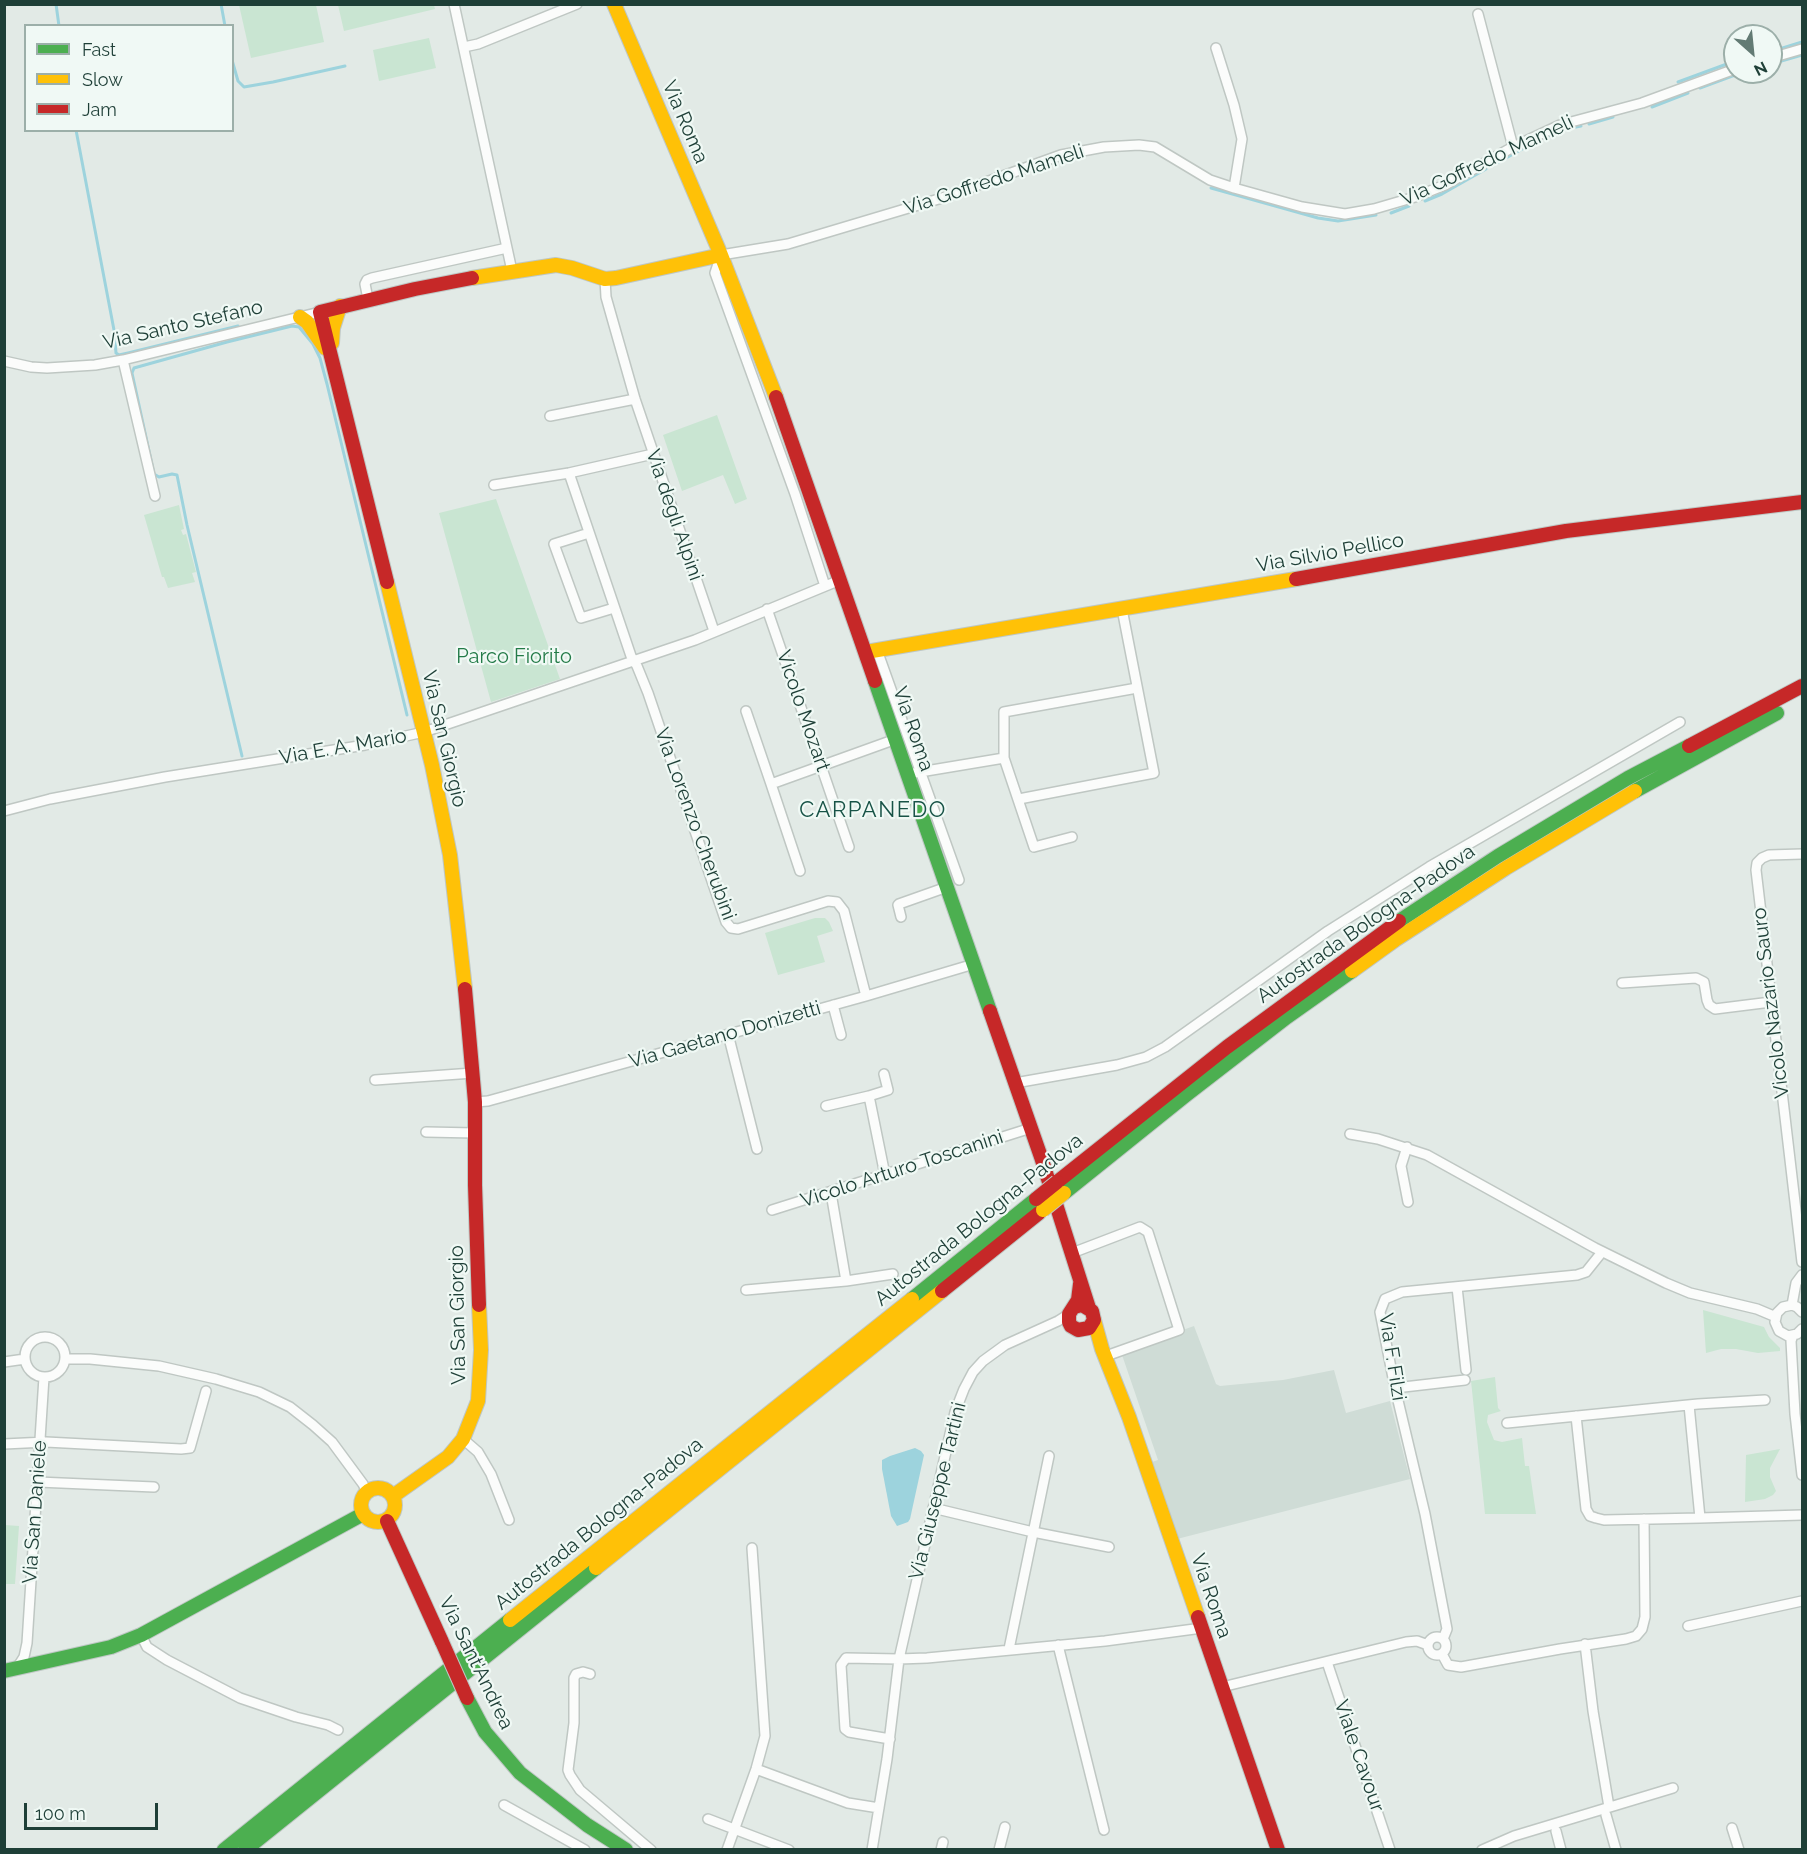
<!DOCTYPE html>
<html>
<head>
<meta charset="utf-8">
<style>
	body { margin:0 }
	#map { position:relative; width:1807px; height:1854px; overflow:hidden; background:#e2eae6; font-family:Raleway,sans-serif }
	canvas { display:block }
	.frame { position:absolute; inset:0; border:6px solid #1e3f37; pointer-events:none }
	.legend { position:absolute; left:24px; top:24px; width:210px; height:108px; box-sizing:border-box; background:#f0f9f5; border:2px solid #9cafa9; margin:0; padding:8px 10px; list-style:none; font-size:18px; color:#1e3f37 }
	.legend li { display:flex; align-items:center; gap:12px; height:30px }
	.legend b { width:30px; border:2px solid #9cafa9 }
	.north { position:absolute; left:1723px; top:24px; width:60px; height:60px; box-sizing:border-box; background:#f0f9f5; border:2px solid #9cafa9; border-radius:50%; rotate:153deg; font-size:16px; font-weight:700; line-height:24px; text-align:center; color:#1e3f37 }
	.north::after { content:''; display:block; margin:auto; width:21px; height:27px; background:#637b74; clip-path:polygon(50% 0,100% 100%,50% 72%,0 100%) }
	.scale { position:absolute; left:24px; top:1803px; width:134px; height:27px; box-sizing:border-box; border:3px solid #1e3f37; border-top:0; padding-left:8px; font-size:18px; line-height:21px; white-space:nowrap; color:#1e3f37; -webkit-text-stroke:4px #f0f9f5; paint-order:stroke }
</style>
</head>
<body>
<div id="map">
<canvas width="1807" height="1854"></canvas>
<div class="frame"></div>
<ul class="legend">
<li><b style="height:8px;background:#4caf50"></b>Fast</li>
<li><b style="height:8px;background:#ffc107"></b>Slow</li>
<li><b style="height:8px;background:#c62828"></b>Jam</li>
</ul>
<div class="north">N</div>
<div class="scale">100 m</div>
</div>
<script>
const ctx = document.querySelector('canvas').getContext('2d');
ctx.lineJoin = 'round';
function paint(path, color) {
  ctx.fillStyle = color;
  ctx.fill(path, 'evenodd');
}
function poly(rows) {
  const path = new Path2D();
  for (const r of rows) {
    if (r.length === 3) {
      path.moveTo(r[0] + r[2], r[1]);
      path.arc(r[0], r[1], r[2], 0, 2 * Math.PI);
      continue;
    }
    path.moveTo(r[0], r[1]);
    for (let i = 2; i < r.length; i += 2) path.lineTo(r[i], r[i + 1]);
  }
  return path;
}
function trace(path, color, width, dash) {
  ctx.strokeStyle = color;
  ctx.lineWidth = width;
  ctx.lineCap = dash ? 'butt' : 'round';
  ctx.setLineDash(dash || []);
  ctx.stroke(path);
}
function drawText(font, color, halo, rows, align = 'center') {
  ctx.font = font + ' Raleway,sans-serif';
  ctx.lineWidth = 4.5;
  ctx.setLineDash([]);
  ctx.textBaseline = 'middle';
  ctx.strokeStyle = halo;
  ctx.fillStyle = color;
  for (const [text, x, y, turn = 0] of rows) {
    ctx.save();
    ctx.translate(x, y);
    ctx.rotate((+turn || 0) * Math.PI / 180);
    ctx.textAlign = isNaN(turn) ? turn : align;
    if (halo) ctx.strokeText(text, 0, 0);
    ctx.fillText(text, 0, 0);
    ctx.restore();
  }
}
paint(poly([
	[1194,1326,1216,1384,1220,1386,1283,1380,1334,1370,1346,1413,1390,1401,1410,1479,1177,1539,1152,1462,1158,1460,1121,1352]
]), '#cfdcd6');
paint(poly([
	[239,5,316,5,324,42,251,58],
	[434,5,435,9,344,31,338,5],
	[429,38,436,68,379,81,373,50],
	[717,415,747,499,735,504,723,475,682,491,663,435],
	[496,499,560,679,491,702,439,513],
	[179,505,184,529,181,530,183,535,186,534,196,572,192,573,195,582,168,588,164,577,162,577,144,515],
	[815,918,825,918,829,922,833,931,817,936,825,962,778,975,765,933],
	[1703,1310,1764,1327,1769,1337,1780,1348,1780,1351,1758,1353,1736,1349,1721,1349,1706,1353],
	[1495,1377,1498,1408,1501,1411,1488,1415,1487,1422,1494,1440,1502,1442,1522,1438,1525,1466,1529,1466,1536,1514,1485,1514,1471,1381],
	[1780,1449,1770,1468,1770,1477,1776,1491,1773,1495,1765,1499,1745,1502,1746,1455],
	[5,1525,19,1526,15,1584,5,1584]
]), '#c9e5d2');
paint(poly([
	[915,1448,921,1451,924,1455,910,1519,908,1522,897,1526,891,1516,882,1469,882,1460,890,1456]
]), '#9dd3dd');
trace(poly([
	[56,4,59,26],
	[221,4,225,26],
	[1773,51,1802,42],
	[232,60,238,81,244,87,273,82,345,66],
	[1771,64,1802,55],
	[1678,82,1735,61],
	[1700,88,1735,75],
	[1652,107,1688,93],
	[1589,124,1613,117],
	[1576,127,1581,126],
	[76,130,114,330,116,353,119,355,128,353,238,326],
	[1543,138,1566,129],
	[1497,163,1533,143],
	[1211,188,1318,218,1338,221,1376,215],
	[1425,201,1442,194,1486,169],
	[1391,213,1409,206],
	[242,756,187,525,177,475,172,474,159,477,154,474,132,373,134,368,227,342,292,326,299,327,313,344,320,358,327,384,407,715]
]), '#9dd3dd', 3);
const street = poly([
	[454,4,512,271],
	[1478,14,1513,147],
	[464,47,478,44,577,4],
	[1216,48,1234,105,1242,139,1234,188],
	[1771,58,1802,49],
	[605,279,606,297,635,399,714,631],
	[368,299,365,284,367,280,372,278,507,248],
	[123,360,155,496],
	[4,361,31,367,47,368,95,365,123,360,320,312],
	[550,416,635,399],
	[569,473,631,656,637,666,648,693,726,922,731,928,738,929,828,901,837,902,844,911,866,996],
	[494,485,569,473,653,454],
	[589,533,554,544,581,618,614,608],
	[825,586,795,494,715,273,721,255,788,244,942,198,1061,155,1104,147,1139,145,1155,147,1210,180,1234,188,1302,207,1345,214,1374,209,1415,197,1445,185,1513,147,1560,125,1642,103,1735,69],
	[767,609,849,847],
	[877,650,959,880],
	[746,711,771,784],
	[1004,758,1034,847,1072,837],
	[908,774,1004,758,1004,712,1137,688],
	[1019,799,1154,773,1122,609],
	[4,811,50,799,165,777,365,745,424,732,695,640,840,580],
	[1802,854,1769,855,1762,858,1757,863,1756,870,1802,1262],
	[800,871,771,784,896,739],
	[901,917,898,905,899,904,947,887],
	[1622,983,1696,978,1704,982,1707,1000,1709,1005,1715,1009,1771,1002],
	[833,1005,841,1035],
	[728,1034,757,1149],
	[375,1080,473,1073],
	[1015,1083,1117,1065,1146,1057,1165,1047,1328,931,1429,867,1680,722],
	[869,1096,888,1090,884,1074],
	[475,1102,488,1101,866,996,974,964],
	[826,1106,869,1096,885,1175],
	[426,1132,475,1133],
	[1350,1134,1378,1139,1427,1155,1595,1248,1666,1283,1690,1293,1757,1309,1776,1317],
	[1407,1147,1401,1166,1408,1202],
	[831,1193,846,1281],
	[772,1210,1031,1128],
	[1072,1253,1140,1227,1148,1232,1179,1330,1106,1356],
	[1457,1287,1466,1370],
	[746,1290,846,1281,893,1274],
	[1792,1305,1796,1283,1802,1275],
	[1802,1312,1797,1307,1792,1305,1783,1307,1777,1313,1775,1322,1779,1331,1788,1336,1797,1334,1802,1329],
	[1793,1335,1791,1341,1795,1414,1802,1475],
	[45,1357,20],
	[65,1359,90,1359,159,1366,216,1379,259,1392,290,1407,313,1425,332,1442,363,1484,367,1492],
	[4,1362,25,1359],
	[1395,1388,1465,1380],
	[1689,1405,1700,1518],
	[1576,1416,1586,1509,1590,1516,1596,1518,1604,1520,1700,1518,1802,1515],
	[1507,1423,1698,1404,1765,1400],
	[463,1439,478,1452,491,1474,509,1520],
	[4,1444,46,1442,181,1449,190,1448,206,1391],
	[38,1482,154,1487],
	[933,1508,1033,1532,1109,1547],
	[1688,1626,1802,1601],
	[141,1635,147,1647,167,1660,240,1698,296,1717,328,1725,338,1730],
	[1437,1646,9],
	[1443,1639,1447,1629,1425,1514,1395,1388,1380,1312,1385,1299,1402,1292,1577,1275,1586,1272,1602,1252],
	[1585,1644,1593,1711,1609,1807],
	[1058,1645,1104,1830],
	[1009,1649,1049,1456],
	[1442,1654,1448,1665,1461,1667,1560,1649,1626,1639,1636,1636,1642,1629,1645,1617,1644,1519],
	[1327,1662,1390,1850],
	[17,1668,24,1657,27,1643,44,1377],
	[590,1674,583,1672,576,1674,574,1678,574,1723,568,1770,570,1775,580,1790,651,1850],
	[1222,1687,1406,1642,1417,1641,1428,1645],
	[890,1739,849,1732,845,1729,841,1665,846,1658,899,1659,927,1658,1105,1641,1202,1628],
	[756,1769,848,1803,879,1808],
	[504,1805,585,1850],
	[1606,1815,1616,1850],
	[708,1819,789,1850],
	[1732,1828,1739,1850],
	[1556,1831,1561,1850],
	[727,1850,756,1769,765,1736,752,1548],
	[872,1850,887,1759,899,1659,955,1412,964,1389,973,1372,983,1361,1005,1345,1058,1321,1069,1314],
	[941,1850,943,1842],
	[999,1850,1005,1827],
	[1482,1850,1514,1836,1673,1788]
]);
const fast = poly([
	[875,681,990,1011],
	[1635,791,1777,713],
	[1399,921,1498,856,1628,778,1689,746],
	[1064,1193,1186,1095,1287,1017,1352,971],
	[912,1299,1036,1199],
	[4,1671,111,1647,141,1635,363,1514],
	[467,1698,485,1732,520,1773,587,1825,626,1850],
	[224,1850,510,1620],
	[245,1850,596,1568]
]);
const slow = poly([
	[614,4,721,255,776,397],
	[472,278,556,265,572,268,605,279,616,278,721,255],
	[300,317,307,322,325,348],
	[332,343,333,328,340,306],
	[387,582,432,765,450,855,465,989],
	[866,652,1296,579],
	[1352,971,1395,940,1506,868,1635,791],
	[1094,1320,1102,1349,1129,1417,1198,1617],
	[378,1505,17],
	[393,1496,448,1457,463,1439,478,1401,481,1350,479,1305],
	[596,1568,942,1291],
	[510,1620,912,1299]
]);
const jam = poly([
	[776,397,875,681],
	[1296,579,1566,531,1802,502],
	[387,582,320,312,415,289,472,278],
	[1689,746,1802,686],
	[465,989,475,1102,475,1185,479,1305],
	[990,1011,1041,1157,1089,1308],
	[1057,1182,1227,1047,1399,921],
	[942,1291,1039,1213],
	[1074,1307,1082,1305,1092,1311,1094,1320,1089,1328,1078,1330,1071,1326,1069,1322,1069,1314,1078,1300,1080,1284],
	[387,1521,442,1642],
	[1198,1617,1278,1850]
]);
trace(street, '#bfc7c3', 12);
trace(fast, '#bec7c4', 16);
trace(slow, '#bec7c4', 16);
trace(jam, '#bec7c4', 16);
trace(street, '#fbfcfb', 9);
trace(fast, '#4caf50', 14);
trace(slow, '#ffc107', 14);
trace(jam, '#c62828', 14);
const slowBridge = poly([
	[1043,1210,1064,1193]
]);
const jamBridge = poly([
	[1036,1199,1057,1182],
	[442,1642,467,1698]
]);
trace(slowBridge, '#bec7c4', 16, []);
trace(jamBridge, '#bec7c4', 16, []);
trace(slowBridge, '#ffc107', 14);
trace(jamBridge, '#c62828', 14);
drawText('20px', '#1e3f37', '#f0f9f5', [
	["Via Roma",685,122,67],
	["Via Goffredo Mameli",1487,161,-25],
	["Via Goffredo Mameli",994,180,-18],
	["Via Santo Stefano",183,325,-13],
	["Via degli Alpini",674,515,71],
	["Via Silvio Pellico",1330,553,-10],
	["Vicolo Mozart",803,711,71],
	["Via Roma",913,729,71],
	["Via San Giorgio",444,739,77],
	["Via E. A. Mario",343,747,-10],
	["Via Lorenzo Cherubini",695,824,70],
	["Autostrada Bologna-Padova",1366,924,-35],
	["Vicolo Nazario Sauro",1771,1003,-97],
	["Via Gaetano Donizetti",725,1035,-16],
	["Vicolo Arturo Toscanini",902,1169,-18],
	["Autostrada Bologna-Padova",979,1220,-39],
	["Via San Giorgio",458,1315,-91],
	["Via F. Filzi",1392,1357,81],
	["Via Giuseppe Tartini",938,1491,-76],
	["Via San Daniele",35,1512,-86],
	["Autostrada Bologna-Padova",599,1524,-39],
	["Via Roma",1211,1596,71],
	["Via Sant'Andrea",476,1663,64],
	["Viale Cavour",1359,1756,71]
]);
drawText('20px', '#237b48', '#f0f9f5', [
	["Parco Fiorito",514,657]
]);
ctx.letterSpacing = '1.5px';
drawText('22px', '#185347', '#f0f9f5', [
	["CARPANEDO",873,810]
]);
ctx.letterSpacing = '0px';
</script>
</body>
</html>
